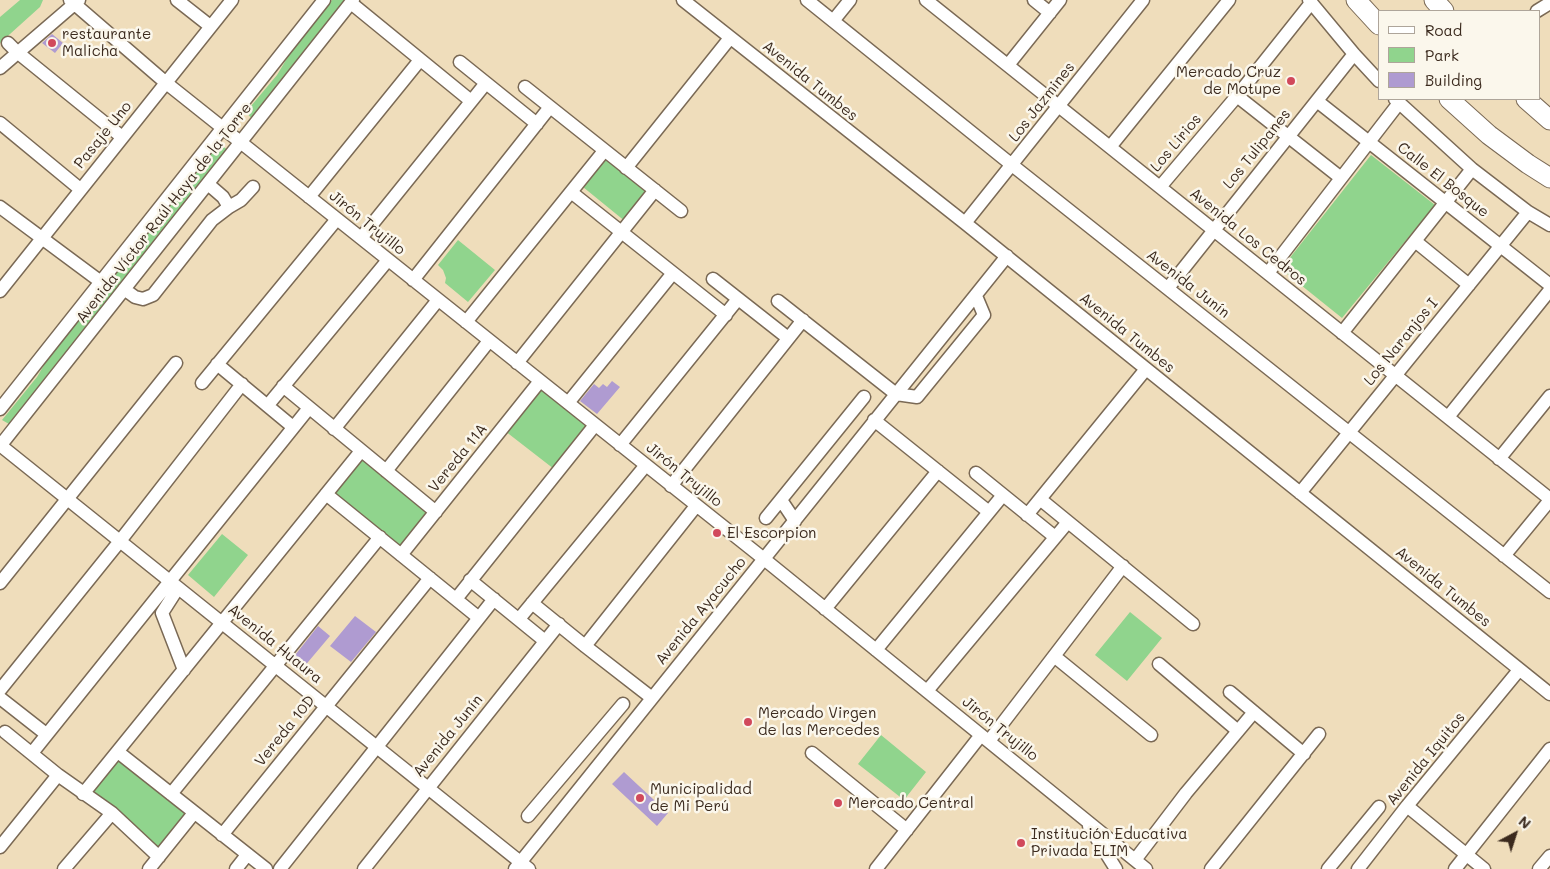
<!DOCTYPE html>
<html>
<head>
<meta charset="utf-8">
<style>
	body { margin:0 }
	#map { position:relative; width:1550px; height:869px; overflow:hidden; background:#efddbb; font-family:Mali,sans-serif }
	canvas { display:block }
	.legend { position:absolute; left:1378px; top:10px; width:162px; height:90px; box-sizing:border-box; background:#fbf7ec; border:1px solid #aea59a; margin:0; padding:6px 9px; list-style:none; font-size:15px; color:#3b2a1e }
	.legend li { display:flex; align-items:center; gap:10px; height:25px }
	.legend b { width:25px; border:1px solid #aea59a }
	.north { position:absolute; left:1490px; top:809px; width:50px; height:50px; -webkit-text-stroke:4px #fbf7ec; paint-order:stroke; rotate:40deg; font-size:14px; font-weight:700; line-height:20px; text-align:center; color:#3b2a1e }
	.north::after { content:''; display:block; margin:auto; width:18px; height:22px; background:#3b2a1e; clip-path:polygon(50% 0,100% 100%,50% 72%,0 100%) }
</style>
</head>
<body>
<div id="map">
<canvas width="1550" height="869"></canvas>
<ul class="legend">
<li><b style="height:6px;background:#fff"></b>Road</li>
<li><b style="height:14px;background:#90d48d"></b>Park</li>
<li><b style="height:14px;background:#af9bd1"></b>Building</li>
</ul>
<div class="north">N</div>
</div>
<script>
const ctx = document.querySelector('canvas').getContext('2d');
ctx.lineJoin = 'round';
function paint(path, color) {
  ctx.fillStyle = color;
  ctx.fill(path, 'evenodd');
}
function poly(rows) {
  const path = new Path2D();
  for (const r of rows) {
    path.moveTo(r[0], r[1]);
    for (let i = 2; i < r.length; i += 2) path.lineTo(r[i], r[i + 1]);
  }
  return path;
}
function trace(path, color, width, dash) {
  ctx.strokeStyle = color;
  ctx.lineWidth = width;
  ctx.lineCap = dash ? 'butt' : 'round';
  ctx.setLineDash(dash || []);
  ctx.stroke(path);
}
function drawText(font, color, halo, rows, align = 'center') {
  ctx.font = font + ' Mali,sans-serif';
  ctx.lineWidth = 5;
  ctx.setLineDash([]);
  ctx.textBaseline = 'middle';
  ctx.strokeStyle = halo;
  ctx.fillStyle = color;
  for (const [text, x, y, turn = 0] of rows) {
    ctx.save();
    ctx.translate(x, y);
    ctx.rotate((+turn || 0) * Math.PI / 180);
    ctx.textAlign = isNaN(turn) ? turn : align;
    if (halo) ctx.strokeText(text, 0, 0);
    ctx.fillText(text, 0, 0);
    ctx.restore();
  }
}
paint(poly([
	[20,0,43,0,40,7,0,43,0,17],
	[332,0,347,0,252,119,246,112,277,75,295,45],
	[218,143,228,150,9,424,2,420,37,377,53,350],
	[1371,155,1435,205,1342,318,1281,269],
	[607,158,650,193,626,222,583,187],
	[458,240,495,270,468,302,445,283,446,278,443,270,438,265],
	[541,385,590,426,554,469,505,431],
	[362,455,431,512,400,550,331,493],
	[222,534,248,555,214,597,188,575],
	[1130,612,1162,638,1127,681,1095,655],
	[881,735,926,772,904,800,858,764],
	[120,757,189,813,159,851,92,793]
]), '#90d48d');
paint(poly([
	[52,34,63,43,55,53,42,43],
	[612,381,620,387,597,414,580,401,594,384,599,388,603,384,607,387],
	[355,616,376,632,351,662,330,646],
	[318,626,330,636,303,668,292,659],
	[624,772,668,813,657,826,612,784]
]), '#af9bd1');
const minor = poly([
	[70,0,165,82,764,559,1146,869],
	[177,0,210,26],
	[683,0,965,223,1550,694],
	[807,0,1012,165,1550,592],
	[926,0,1550,499],
	[1034,0,1050,13],
	[1309,0,1354,54,1379,81],
	[351,3,471,101],
	[1537,11,1550,3],
	[833,21,850,0],
	[8,43,17,52,122,137],
	[460,62,537,124],
	[1008,65,1060,0],
	[0,68,79,0],
	[525,87,681,211],
	[1237,96,1341,178],
	[1395,99,1472,169,1528,212,1550,225],
	[1317,101,1550,285],
	[0,123,80,189],
	[1110,147,1229,0],
	[626,168,730,38],
	[208,184,223,197,229,207],
	[1160,187,1237,96,1311,3],
	[571,192,726,315],
	[309,197,420,60],
	[0,207,101,282],
	[965,223,1143,0],
	[361,238,486,83],
	[1415,241,1469,285],
	[1268,273,1399,103],
	[713,279,788,338],
	[413,280,550,107],
	[1168,288,1354,54],
	[124,289,135,297,143,299,153,295,212,220,229,207,241,200,253,187],
	[0,291,232,0],
	[778,301,896,394,917,397,984,315,976,296],
	[466,322,604,151],
	[1342,333,1472,169],
	[517,363,655,190],
	[217,364,293,427],
	[202,383,337,219],
	[283,386,436,512],
	[568,403,673,273],
	[268,405,388,260],
	[0,409,324,0],
	[1448,417,1550,290],
	[874,420,989,512],
	[334,429,438,300],
	[0,445,529,869],
	[620,445,738,299],
	[0,446,353,0],
	[1499,459,1550,396],
	[386,471,489,341],
	[976,473,1055,537],
	[671,486,803,320],
	[1300,493,1528,212],
	[326,494,479,618],
	[1040,499,1193,624],
	[781,500,795,521],
	[1027,515,1146,369],
	[766,518,864,397],
	[401,555,540,381],
	[1504,556,1550,500],
	[470,580,545,641],
	[0,583,176,363],
	[178,588,162,613,184,670],
	[456,599,595,425],
	[532,603,585,646,652,698],
	[825,609,938,471],
	[519,619,646,465],
	[585,646,696,506],
	[876,650,1003,495],
	[1054,656,1151,735],
	[1159,664,1238,731],
	[0,690,120,541,242,384],
	[927,691,1068,522],
	[1230,692,1304,754],
	[0,698,46,734],
	[5,732,58,775,112,813,159,857],
	[989,741,1123,566],
	[118,752,266,869],
	[32,753,309,408],
	[812,753,907,830],
	[83,794,361,451],
	[171,794,380,537],
	[1407,806,1484,869],
	[528,816,623,704],
	[1089,826,1116,869],
	[222,835,430,578],
	[0,847,58,775],
	[1135,860,1186,793,1254,712],
	[64,869,112,813],
	[149,869,194,813],
	[236,869,247,855],
	[280,869,494,599],
	[364,869,559,624],
	[515,869,1007,256],
	[876,869,981,735],
	[1211,869,1319,734],
	[1328,869,1379,807],
	[1358,869,1407,806,1519,670],
	[1455,869,1550,749],
	[1539,869,1550,856]
]);
const highway = poly([
	[1356,0,1379,25],
	[1434,0,1444,11],
	[1449,99,1489,135,1528,164,1550,178],
	[1526,99,1550,120]
]);
trace(minor, '#7a6955', 15);
trace(highway, '#7a6955', 21);
trace(minor, '#fff', 12);
trace(highway, '#fff', 19);
for (const [x, y, r, color] of [
	[52,43,5,"#d1495b"],
	[1291,81,5,"#d1495b"],
	[717,533,5,"#d1495b"],
	[748,722,5,"#d1495b"],
	[640,798,5,"#d1495b"],
	[838,803,5,"#d1495b"],
	[1021,843,5,"#d1495b"]
]) {
  const dot = new Path2D();
  dot.arc(x, y, r, 0, 2 * Math.PI);
  ctx.fillStyle = color;
  ctx.fill(dot);
  trace(dot, '#fbf7ec', 2);
}
drawText('15px', '#3b2a1e', '#fbf7ec', [
	["restaurante",62,34],
	["Malicha",62,51],
	["Mercado Cruz",1281,72,"right"],
	["de Motupe",1281,89,"right"],
	["El Escorpion",727,533],
	["Mercado Virgen",758,713],
	["de las Mercedes",758,730],
	["Municipalidad",650,789],
	["de Mi Perú",650,806],
	["Mercado Central",848,803],
	["Institución Educativa",1031,834],
	["Privada ELIM",1031,851]
], 'left');
drawText('15px', '#3b2a1e', '#fbf7ec', [
	["Avenida Tumbes",810,81,39],
	["Los Jazmines",1042,102,-52],
	["Pasaje Uno",103,135,-51],
	["Los Lirios",1176,143,-50],
	["Los Tulipanes",1257,149,-51],
	["Calle El Bosque",1443,180,38],
	["Avenida Víctor Raúl Haya de la Torre",164,213,-52],
	["Jirón Trujillo",367,223,39],
	["Avenida Los Cedros",1248,237,39],
	["Avenida Junín",1188,284,38],
	["Avenida Tumbes",1127,333,39],
	["Los Naranjos I",1401,342,-51],
	["Vereda 11A",458,458,-51],
	["Jirón Trujillo",684,475,39],
	["Avenida Tumbes",1443,587,39],
	["Avenida Ayacucho",701,611,-51],
	["Avenida Huaura",275,644,39],
	["Jirón Trujillo",1000,729,39],
	["Vereda 10D",285,731,-51],
	["Avenida Junín",448,736,-51],
	["Avenida Iquitos",1426,759,-51]
]);
</script>
</body>
</html>
